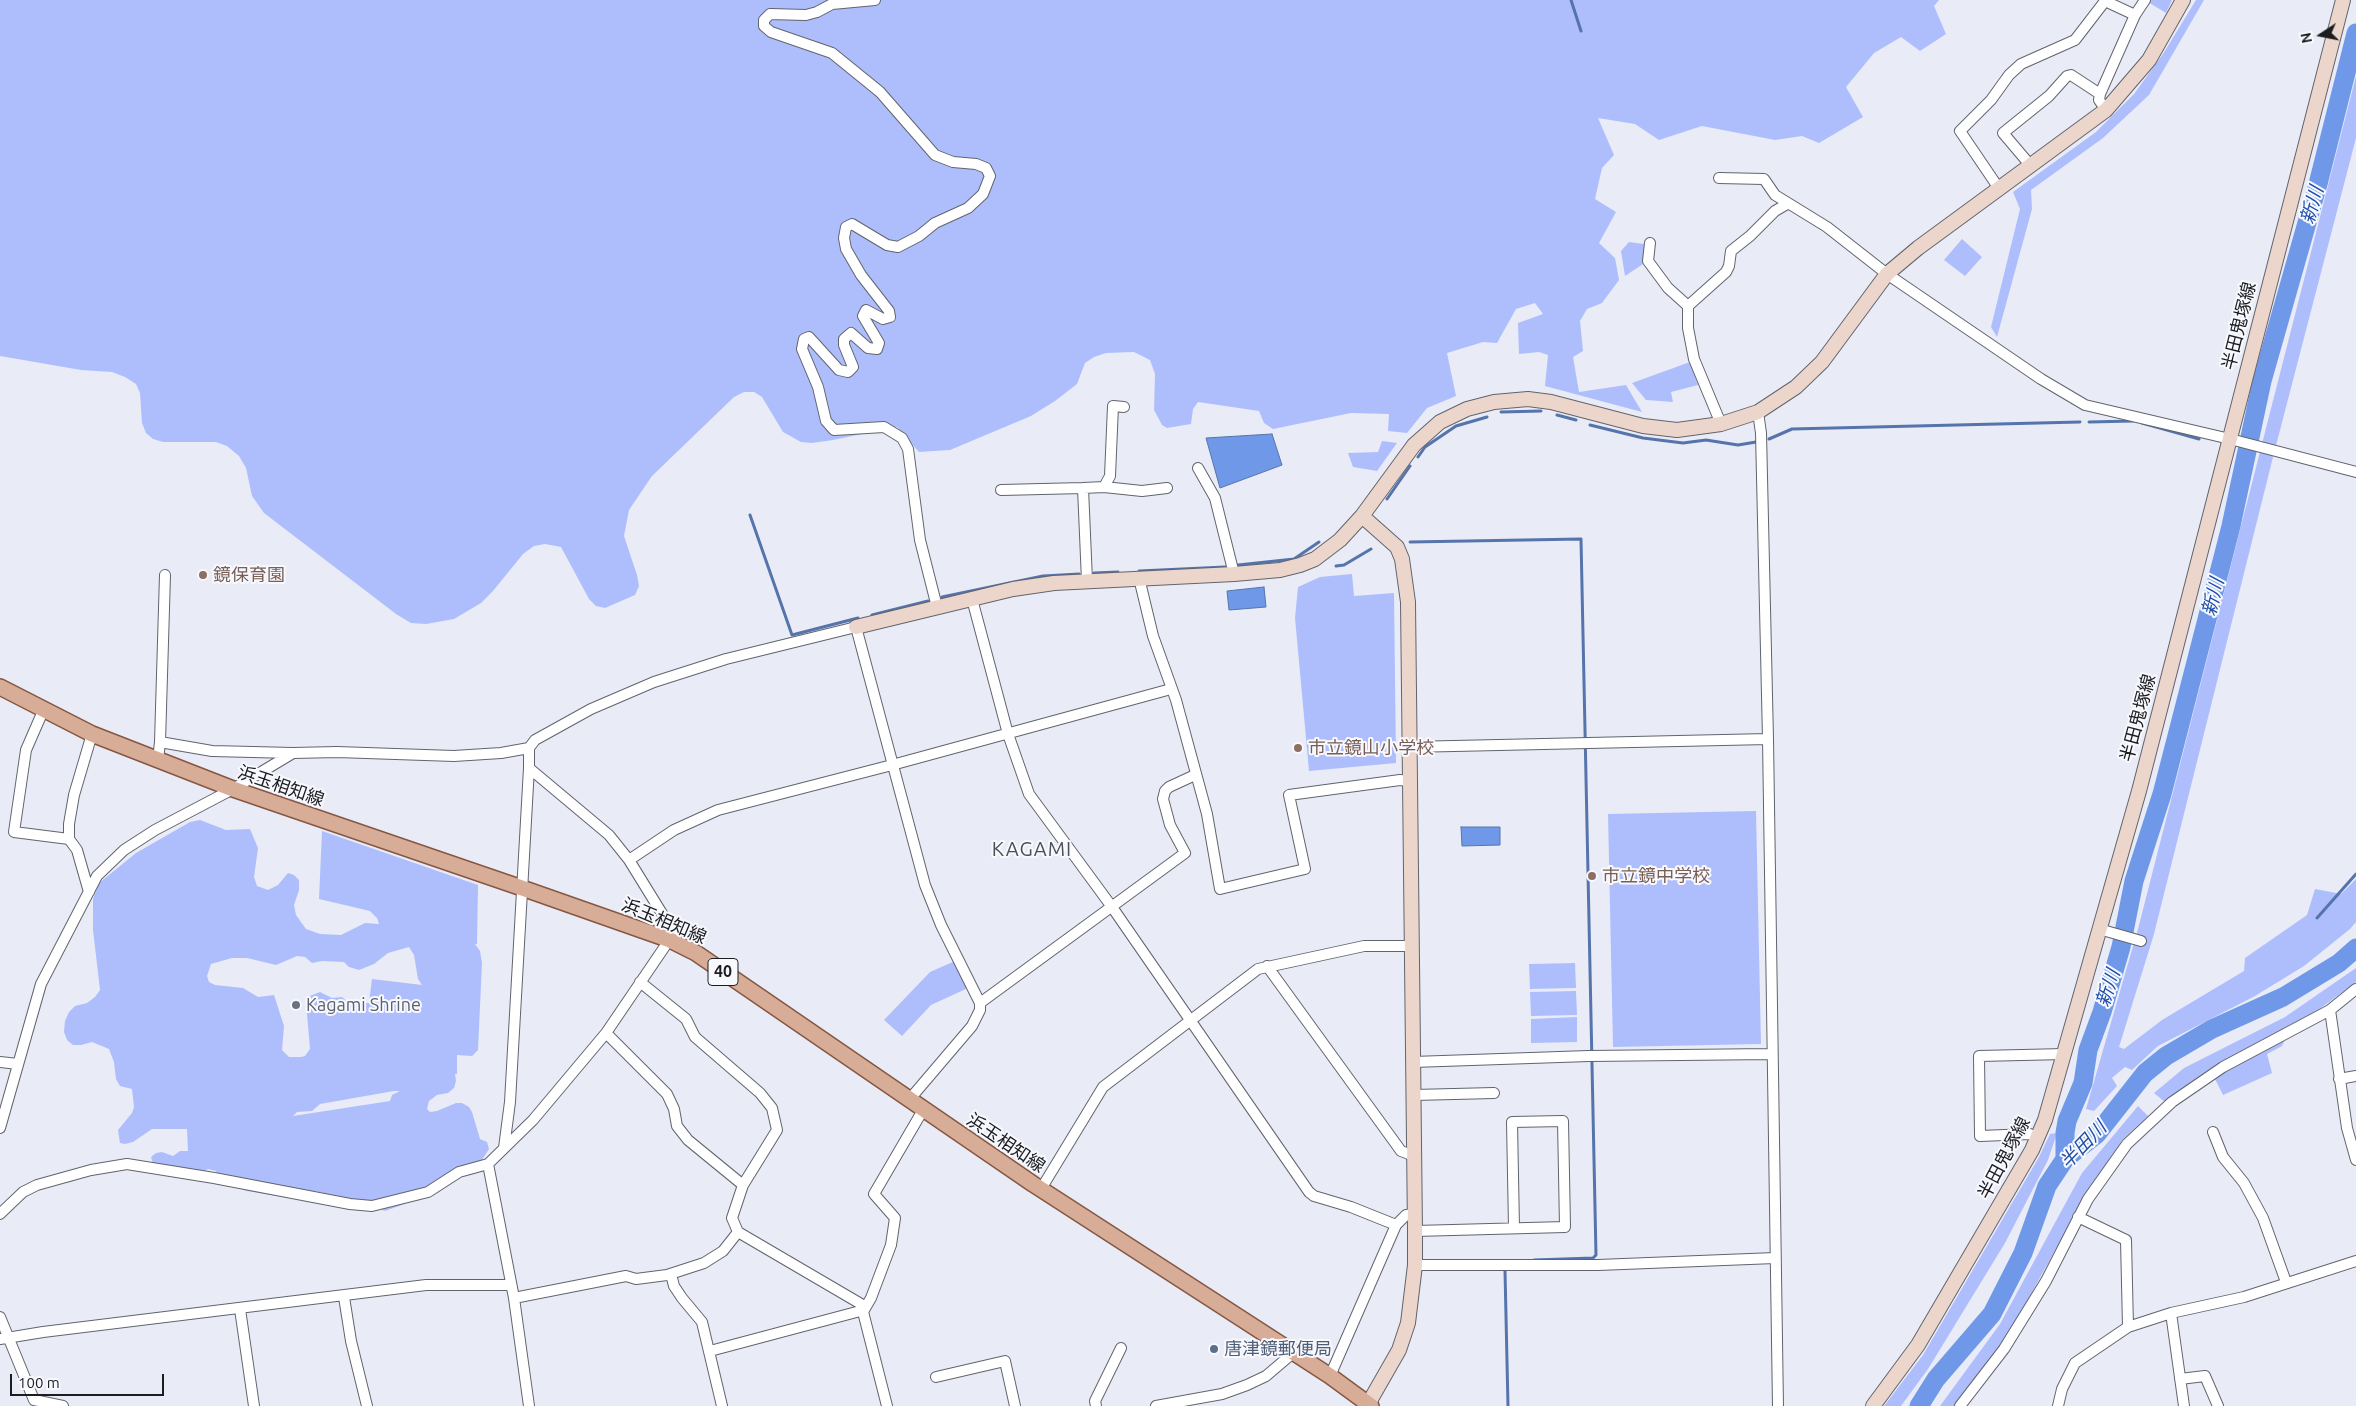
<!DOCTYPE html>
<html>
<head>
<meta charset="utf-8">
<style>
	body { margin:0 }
	#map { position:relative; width:2356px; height:1406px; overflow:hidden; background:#e9ecf6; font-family:Ubuntu,sans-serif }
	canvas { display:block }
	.north { position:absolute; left:2296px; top:10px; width:50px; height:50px; -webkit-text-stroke:4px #f8f9fe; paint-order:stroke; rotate:259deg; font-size:14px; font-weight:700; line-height:20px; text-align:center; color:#1c1d21 }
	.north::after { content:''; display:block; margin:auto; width:18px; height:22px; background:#1c1d21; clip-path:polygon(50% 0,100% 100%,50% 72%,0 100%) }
	.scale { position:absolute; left:10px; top:1374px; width:154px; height:22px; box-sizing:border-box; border:2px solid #1c1d21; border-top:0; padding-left:6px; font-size:15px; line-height:18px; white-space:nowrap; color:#1c1d21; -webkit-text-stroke:4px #f8f9fe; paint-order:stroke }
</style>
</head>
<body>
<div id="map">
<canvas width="2356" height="1406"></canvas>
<div class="north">N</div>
<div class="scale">100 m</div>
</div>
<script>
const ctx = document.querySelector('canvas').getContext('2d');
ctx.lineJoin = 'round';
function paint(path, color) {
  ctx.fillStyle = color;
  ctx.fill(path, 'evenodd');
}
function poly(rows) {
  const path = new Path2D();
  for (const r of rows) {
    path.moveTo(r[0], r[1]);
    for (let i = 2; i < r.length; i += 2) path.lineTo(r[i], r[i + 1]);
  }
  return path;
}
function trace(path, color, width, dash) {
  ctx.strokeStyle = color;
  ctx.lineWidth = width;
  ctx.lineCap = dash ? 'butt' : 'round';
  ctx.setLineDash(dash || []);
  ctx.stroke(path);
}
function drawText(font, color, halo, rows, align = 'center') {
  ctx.font = font + ' Ubuntu,"Noto Sans JP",sans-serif';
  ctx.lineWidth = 4;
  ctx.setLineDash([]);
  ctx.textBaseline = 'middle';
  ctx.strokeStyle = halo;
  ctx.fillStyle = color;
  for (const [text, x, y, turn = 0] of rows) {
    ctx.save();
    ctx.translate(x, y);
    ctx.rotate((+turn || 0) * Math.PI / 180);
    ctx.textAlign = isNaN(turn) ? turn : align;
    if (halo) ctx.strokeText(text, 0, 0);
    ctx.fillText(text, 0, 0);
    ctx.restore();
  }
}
paint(poly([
	[0,0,1939,0,1934,6,1946,34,1920,51,1901,37,1874,53,1846,87,1863,117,1819,143,1802,136,1775,140,1702,126,1659,140,1635,124,1598,118,1614,155,1602,168,1595,199,1616,212,1599,243,1615,258,1619,280,1602,303,1587,309,1580,321,1583,351,1573,357,1579,392,1626,385,1642,412,1545,386,1548,355,1539,352,1519,354,1518,323,1543,314,1535,303,1516,309,1497,343,1483,342,1447,353,1456,396,1427,408,1407,433,1388,431,1389,414,1351,413,1273,429,1264,423,1259,411,1198,402,1193,409,1191,424,1167,428,1162,425,1154,410,1155,374,1150,360,1134,352,1106,353,1094,357,1085,363,1077,384,1055,401,1031,416,950,450,919,452,897,427,833,440,812,443,801,442,783,432,762,397,754,392,744,392,734,397,652,476,629,510,624,536,637,575,639,586,635,595,605,608,596,606,589,599,561,547,545,544,534,546,523,554,493,591,481,603,454,619,426,624,411,623,396,614,264,513,252,496,246,468,239,456,227,446,216,442,163,442,153,439,146,433,142,423,140,393,136,384,125,377,112,372,81,370,0,356],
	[2150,0,2172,0,2166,13,2148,2],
	[2196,0,2204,0,2149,95,2103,138,2031,190,2032,209,1997,337,1991,327,2020,209,2013,192,2096,132,2134,94,2163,54],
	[2356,76,2356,138,2272,461,2154,934,2119,1047,2124,1049,2162,1020,2244,971,2245,958,2307,915,2315,889,2341,894,2356,879,2356,922,2350,929,2304,966,2255,996,2158,1046,2132,1070,2125,1067,2112,1078,2117,1086,2094,1111,2086,1109,2138,929],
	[1962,239,1982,257,1965,276,1944,260],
	[1629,242,1644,244,1646,262,1625,276,1621,251],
	[1690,362,1698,385,1671,392,1673,402,1646,400,1632,383],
	[1382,441,1397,443,1377,471,1353,467,1348,453,1378,452],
	[1352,574,1354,596,1394,593,1396,763,1309,771,1295,618,1298,587,1320,577],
	[1756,811,1761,1044,1613,1047,1608,814],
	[200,820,226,830,250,829,258,848,254,877,257,886,268,890,278,885,288,873,294,875,299,880,299,890,294,905,296,915,306,929,320,934,341,935,365,923,379,924,377,918,370,911,319,899,322,831,478,885,477,944,475,944,480,951,482,963,478,1050,472,1056,457,1055,457,1074,455,1074,456,1081,454,1088,448,1093,437,1095,429,1101,427,1109,430,1112,437,1111,456,1103,462,1103,469,1107,472,1112,480,1139,487,1142,489,1149,480,1163,438,1192,385,1211,360,1201,314,1191,306,1199,294,1199,247,1191,220,1182,216,1171,208,1169,196,1177,155,1170,151,1157,156,1153,162,1152,173,1156,180,1151,188,1151,187,1129,152,1129,133,1142,125,1144,120,1143,118,1130,132,1113,134,1107,132,1089,120,1086,116,1079,114,1062,109,1049,92,1042,81,1045,73,1045,67,1040,64,1032,65,1021,69,1012,75,1006,87,1003,95,997,100,990,93,930,93,899,99,883,136,853,190,822],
	[409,947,414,955,418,979,422,985,372,979,369,1003,349,1003,342,997,332,998,320,992,307,997,306,1002,310,1049,305,1056,301,1057,289,1057,282,1050,284,1026,274,995,258,997,243,988,215,985,209,982,207,976,211,964,232,958,247,958,276,965,297,956,305,957,312,963,322,961,344,962,349,967,359,970,374,964,388,953],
	[394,1091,400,1091,392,1095,390,1101,293,1116,297,1112,312,1111,320,1104],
	[955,961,968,988,931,1005,902,1036,884,1020,930,972],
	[1575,963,1576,988,1530,989,1529,964],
	[2356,968,2356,982,2318,1010,2284,1028,2287,1035,2282,1046,2267,1054,2272,1073,2223,1095,2214,1077,2166,1103,2154,1093,2184,1068,2285,1017],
	[1576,991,1577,1015,1531,1016,1530,992],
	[1577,1017,1577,1042,1531,1043,1531,1019],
	[2138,1106,2148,1116,2123,1139,2086,1194,2004,1343,1956,1406,1940,1406,2000,1324,2082,1173],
	[2057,1133,2048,1160,2005,1243,1928,1369,1901,1406,1884,1406,1923,1355,2039,1157,2050,1134]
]), '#aebefd');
const water = poly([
	[1272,434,1282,465,1220,488,1206,438,1272,434],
	[1264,587,1266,607,1229,610,1227,591,1264,587],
	[1461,827,1500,827,1500,845,1462,846,1461,827]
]);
paint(water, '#6f99e8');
trace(water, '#5674ac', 1);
trace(poly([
	[1571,0,1581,31],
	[1501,412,1541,411],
	[1557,415,1576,420],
	[2089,422,2133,421],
	[2142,423,2199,439],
	[1590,425,1643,438,1683,443,1706,440,1738,445,1756,442],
	[1769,439,1792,429,2080,422],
	[1418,457,1425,447,1456,426,1487,417],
	[1387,499,1410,466],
	[750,515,792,635,858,618],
	[1410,542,1581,539,1596,1255,1593,1258,1534,1260],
	[1238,565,1294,559,1319,542],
	[1336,566,1344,565,1371,549],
	[1139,571,1225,567],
	[1094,573,1118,572],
	[942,597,1043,576,1079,574],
	[872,615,928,601],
	[2317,918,2356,874],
	[1505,1271,1508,1406]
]), '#5674ac', 3);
trace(poly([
	[2065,1159,2065,1133,2067,1121,2083,1083,2088,1050,2102,1012,2121,947,2134,881,2162,794,2231,526,2262,381,2318,184,2356,33],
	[1919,1406,1936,1379,1992,1314,2023,1253,2047,1186,2065,1159,2097,1134,2145,1073,2166,1056,2212,1029,2283,997,2339,963,2356,948]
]), '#6f99e8', 19);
const street = poly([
	[875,0,832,4,817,12,806,15,770,14,764,20,764,26,771,32,832,53,880,92,935,155,953,162,976,164,986,168,990,176,983,194,968,208,935,223,919,236,898,247,887,245,852,224,846,227,844,238,846,249,861,275,889,311,890,317,883,319,866,310,863,316,879,343,877,349,868,348,851,333,844,339,844,345,853,367,848,372,839,370,809,337,804,339,802,349,818,387,826,421,834,430,884,427,902,438,908,449,920,540,937,607],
	[2106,110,2099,100,2100,94,2135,15,2145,0],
	[2031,166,2003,133,2049,96,2067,76,2071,75,2100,94],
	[1719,178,1764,179,1775,195,1827,227,1887,274,2041,379,2085,405,2230,439,2356,472],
	[2000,190,1960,131,1991,100,2009,75,2021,64,2075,40,2105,1,2135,15],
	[1650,243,1648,261,1668,288,1688,306,1688,328,1694,359,1721,424],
	[1688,306,1726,272,1729,266,1731,251,1750,236,1775,211,1787,204],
	[1758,412,1761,433,1768,739,1778,1406],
	[1198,468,1215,498,1234,574],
	[1104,487,1142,491,1167,488],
	[1001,490,1083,488],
	[1139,578,1153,636,1176,700,1207,814,1220,889,1305,869,1289,795,1400,780,1410,781],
	[1087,581,1083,488,1104,487,1110,476,1113,406,1124,407],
	[972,599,1008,734,1029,794,1112,907,1309,1192,1314,1196,1351,1207,1396,1225],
	[43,711,26,750,14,832,69,839],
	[160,742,212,751,293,753,337,752,454,756,501,753,529,748],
	[1409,747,1768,739],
	[158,760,160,742,165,575],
	[629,860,674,830,718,810,892,765,1171,689],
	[89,892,77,850,69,839,69,824,74,795,92,734],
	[2099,929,2141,941],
	[1267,966,1401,1151,1414,1156],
	[640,982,686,1019,695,1037,760,1093,772,1108,777,1130,743,1185,732,1218,738,1232,861,1304,887,1406],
	[980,1003,1185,853,1170,825,1163,799,1165,791,1169,787,1195,775],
	[2330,1010,2347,1128,2356,1160],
	[606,1033,667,1094,674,1109,677,1126,688,1140,743,1185],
	[0,1062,18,1064],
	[1413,1062,1589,1056,1771,1054],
	[2339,1079,2356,1076],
	[1414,1095,1494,1093],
	[0,1128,41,984,97,876,124,850,155,830,233,789,293,753],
	[2213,1132,2223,1157,2244,1183,2263,1218,2286,1282],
	[2037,1138,2030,1134,1980,1136,1979,1056,2065,1054],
	[504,1148,510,1102,529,768,529,748,535,740,591,709,654,682,726,659,856,627,925,885,941,925,980,1003,980,1010,972,1026,909,1100],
	[488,1164,514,1298,529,1406],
	[1041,1189,1103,1087,1258,969,1364,946,1412,946],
	[0,1214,23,1192,37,1185,91,1170,127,1164,214,1178,350,1204,372,1206,428,1192,459,1172,488,1164,533,1120,606,1033,674,933,629,860,609,835,529,768],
	[2078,1217,2126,1240,2128,1327],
	[1415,1231,1565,1227,1563,1121,1512,1122,1514,1228],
	[1415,1265,1598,1265,1775,1258],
	[671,1274,674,1286,682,1298,702,1322,722,1406],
	[344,1297,351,1341,367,1406],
	[514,1298,626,1276,636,1279,667,1275,704,1263,723,1251,738,1232],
	[240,1309,254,1406],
	[2171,1313,2184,1406],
	[0,1317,34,1400,63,1406],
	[0,1339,43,1332,426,1285,510,1285],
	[710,1351,864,1310,871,1298,891,1245,895,1218,874,1194,923,1110],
	[1330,1376,1396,1225,1406,1215,1415,1214],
	[936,1377,1005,1361,1015,1406],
	[2180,1379,2205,1376,2218,1406],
	[1096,1406,1095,1401,1121,1348],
	[1156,1406,1222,1394,1247,1385,1266,1376,1293,1353],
	[1960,1406,2004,1349,2046,1281,2088,1199,2127,1144,2172,1102,2223,1067,2330,1010,2356,989],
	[2058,1406,2062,1389,2075,1363,2128,1327,2171,1313,2244,1297,2356,1261]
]);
const secondary = poly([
	[1362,516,1397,547,1402,559,1408,602,1415,1231,1415,1265,1408,1323,1399,1350,1367,1406],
	[856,627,1013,589,1054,583,1234,574,1280,570,1300,565,1315,559,1340,540,1362,516,1414,445,1440,422,1467,409,1494,402,1528,399,1551,402,1643,426,1677,430,1721,424,1758,412,1796,387,1822,362,1887,274,1918,248,2106,110,2149,60,2183,0],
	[1873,1406,1918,1345,2032,1150,2045,1120,2139,791,2343,0]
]);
const primary = poly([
	[0,687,92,734,233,789,522,888,670,940,696,953,1033,1184,1330,1376,1371,1406]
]);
trace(street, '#62646d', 12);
trace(secondary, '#62646d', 16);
trace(primary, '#855742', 18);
trace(street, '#fff', 10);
trace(secondary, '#ecd6cc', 14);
trace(primary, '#d8ad98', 15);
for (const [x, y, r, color] of [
	[203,575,5,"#8d6e63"],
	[1298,748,5,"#8d6e63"],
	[1592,876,5,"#8d6e63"],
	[296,1005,5,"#6b7280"],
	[1214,1349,5,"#5c6f8a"]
]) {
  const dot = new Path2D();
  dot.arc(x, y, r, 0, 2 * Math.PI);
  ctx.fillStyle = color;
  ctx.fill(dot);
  trace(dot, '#f8f9fe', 2);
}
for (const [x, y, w] of [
	[723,972,30]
]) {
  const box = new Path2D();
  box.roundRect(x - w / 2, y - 13.5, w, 27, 4);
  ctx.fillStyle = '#f8f9fe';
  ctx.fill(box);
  trace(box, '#1c1d21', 1);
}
drawText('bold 16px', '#1c1d21', null, [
	["40",723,972]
]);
drawText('18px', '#1c1d21', '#f8f9fe', [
	["半田鬼塚線",2239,326,-76],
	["半田鬼塚線",2138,718,-75],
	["浜玉相知線",281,786,19],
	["浜玉相知線",664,921,23],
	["浜玉相知線",1006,1143,34],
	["半田鬼塚線",2004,1158,-62]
]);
drawText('18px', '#785e54', '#f8f9fe', [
	["鏡保育園",213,575],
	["市立鏡山小学校",1308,748],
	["市立鏡中学校",1602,876]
], 'left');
drawText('18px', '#5b616d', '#f8f9fe', [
	["Kagami Shrine",306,1005]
], 'left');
drawText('18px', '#4e5e75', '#f8f9fe', [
	["唐津鏡郵便局",1224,1349]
], 'left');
drawText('italic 19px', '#1f4ea9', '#f8f9fe', [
	["新川",2312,205,-74],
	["新川",2213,597,-76],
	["新川",2108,988,-72],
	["半田川",2083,1145,-46]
]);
ctx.letterSpacing = '1px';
drawText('20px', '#4e5059', '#f8f9fe', [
	["KAGAMI",1032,849]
]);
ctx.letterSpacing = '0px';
</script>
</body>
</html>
